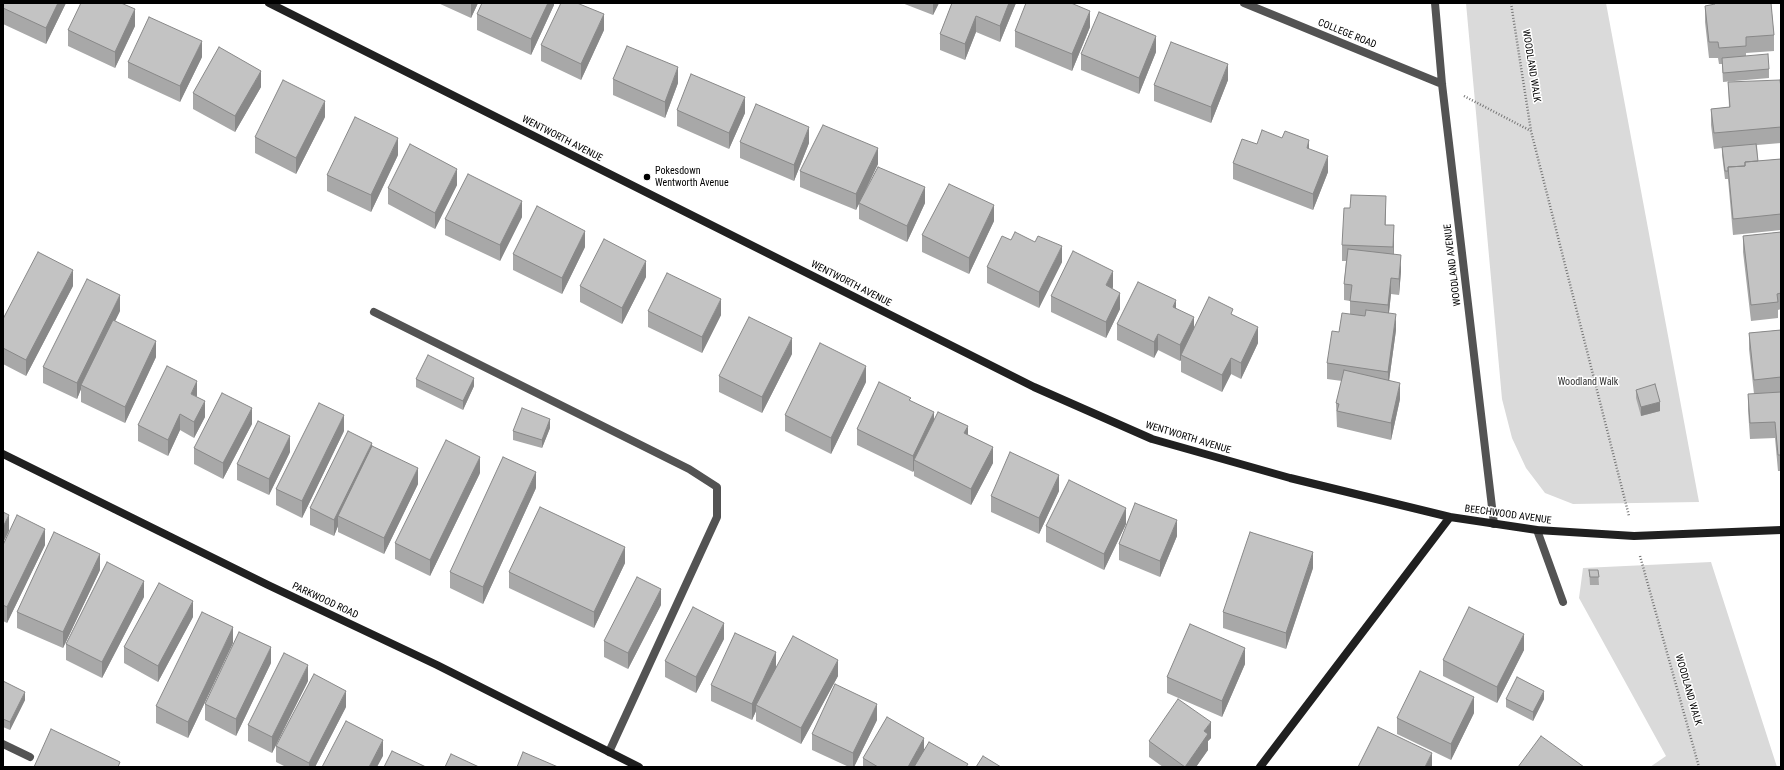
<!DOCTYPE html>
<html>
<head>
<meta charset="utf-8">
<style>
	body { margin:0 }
	#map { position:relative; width:1784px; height:770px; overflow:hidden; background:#fff; font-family:"Roboto Condensed",sans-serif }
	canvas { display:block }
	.frame { position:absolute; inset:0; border:4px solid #000; pointer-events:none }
</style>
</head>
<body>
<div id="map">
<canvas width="1784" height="770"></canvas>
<div class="frame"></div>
</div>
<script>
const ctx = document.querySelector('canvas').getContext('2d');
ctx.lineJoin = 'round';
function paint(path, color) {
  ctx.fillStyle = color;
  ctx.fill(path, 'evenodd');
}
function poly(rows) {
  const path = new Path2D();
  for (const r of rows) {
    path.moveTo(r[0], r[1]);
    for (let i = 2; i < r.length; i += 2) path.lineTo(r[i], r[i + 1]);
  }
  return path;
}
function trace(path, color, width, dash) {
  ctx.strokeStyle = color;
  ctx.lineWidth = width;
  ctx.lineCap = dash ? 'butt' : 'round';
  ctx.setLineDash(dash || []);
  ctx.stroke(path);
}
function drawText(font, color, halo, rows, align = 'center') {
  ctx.font = font + ' "Roboto Condensed",sans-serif';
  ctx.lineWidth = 3;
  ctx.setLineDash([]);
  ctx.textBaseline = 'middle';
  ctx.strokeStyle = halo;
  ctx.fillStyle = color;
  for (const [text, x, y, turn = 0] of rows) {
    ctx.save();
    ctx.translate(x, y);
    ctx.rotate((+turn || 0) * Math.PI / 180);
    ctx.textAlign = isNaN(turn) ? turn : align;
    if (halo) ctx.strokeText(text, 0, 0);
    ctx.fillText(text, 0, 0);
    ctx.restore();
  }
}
paint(poly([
	[1466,3,1606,3,1699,502,1573,504,1545,493,1526,468,1512,438,1502,399],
	[1711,562,1777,767,1650,767,1666,756,1579,598,1583,568]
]), '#dadada');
trace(poly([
	[1511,3,1531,131,1629,516],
	[1464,96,1531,131],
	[1640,556,1699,767]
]), '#757575', 2.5, [1, 2]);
trace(poly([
	[374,312,689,469,717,487,717,517,609,752],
	[3,744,30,757]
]), '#535353', 8);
trace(poly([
	[1244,3,1442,84],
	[1435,3,1442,84,1494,524],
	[1537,530,1563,602]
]), '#535353', 8);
trace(poly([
	[269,3,1034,387,1152,439,1290,478,1450,517,1537,530,1634,536,1781,530],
	[3,454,268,585,437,665,639,767],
	[1260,767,1450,517]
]), '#202020', 8);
paint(poly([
	[3,3,66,3,46,44,3,24],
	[438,3,478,3,471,18],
	[554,3,554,5,531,55,477,30,477,14],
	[902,3,939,3,933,15],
	[952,3,1016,3,1000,42,976,32,965,60,940,50,940,34],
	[1714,3,1771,3,1774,35,1774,51,1746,53,1746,56,1769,69,1769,78,1723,82,1722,64,1719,64,1718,58,1709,58,1705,22,1705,6,1714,5],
	[135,26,115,68,68,46,68,30],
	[1090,27,1072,71,1015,47,1015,31],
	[604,30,581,80,541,61,541,45],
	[1156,52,1139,94,1081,70,1081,54],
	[202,57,180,102,128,78,128,62],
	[613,79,678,83,665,118,613,95],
	[1228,80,1211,123,1154,101,1154,85],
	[1728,82,1781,88,1781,143,1757,145,1758,161,1781,159,1781,230,1733,235,1728,179,1725,179,1722,155,1722,148,1714,149,1711,125,1711,109,1729,107],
	[261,87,235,132,193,109,193,93],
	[677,110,745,113,729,149,677,126],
	[325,117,296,174,255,153,255,137],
	[740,142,809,143,794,181,740,158],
	[1257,144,1309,149,1328,172,1313,210,1233,179,1233,163],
	[398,155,371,212,327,191,327,175],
	[878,164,856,210,800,187,800,171],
	[457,185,435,229,388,204,388,188],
	[859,203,925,203,907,242,859,219],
	[1386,212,1385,225,1394,241,1394,254,1401,271,1399,295,1391,294,1389,313,1396,330,1389,381,1400,399,1391,440,1337,427,1336,403,1342,381,1327,379,1327,363,1339,332,1350,314,1350,301,1344,300,1344,284,1346,261,1342,261,1342,245],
	[522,217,500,261,445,235,445,219],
	[994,221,969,274,922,252,922,235],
	[1781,232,1781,309,1778,310,1778,318,1751,321,1743,252,1743,236],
	[585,247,562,294,513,270,513,254],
	[1062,262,1039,308,987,283,987,267],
	[646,277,622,324,580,302,580,286],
	[73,286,26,376,3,364,3,319],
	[1113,287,1112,289,1120,309,1106,338,1051,312,1051,296],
	[1176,308,1194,329,1233,315,1258,343,1241,379,1231,374,1222,392,1181,372,1181,360,1180,361,1158,350,1154,358,1117,340,1117,324],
	[120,311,115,321,156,357,125,423,81,402,81,389,77,399,43,383,43,367],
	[648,311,721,315,702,353,648,327],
	[1781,330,1781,471,1778,471,1775,438,1750,439,1748,410,1748,394,1754,394,1749,349,1749,333],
	[792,354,762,413,719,392,719,376],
	[416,379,474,386,463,410,416,387],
	[866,382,831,454,785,431,785,415],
	[1636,390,1660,411,1641,416,1636,398],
	[197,397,205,417,194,438,180,430,168,456,138,441,138,425],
	[911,401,934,420,968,435,993,463,971,505,914,476,914,470,913,472,857,445,857,429],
	[252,424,223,479,194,464,194,448],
	[550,428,542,448,513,440,513,431],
	[344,431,302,518,276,505,276,489],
	[372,447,418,484,384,554,338,532,338,526,334,536,310,525,310,508],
	[290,452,269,495,237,480,237,464],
	[480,473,430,576,395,559,395,543],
	[536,488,483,604,450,588,450,572],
	[1059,491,1039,534,991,512,991,496],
	[1126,524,1104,570,1046,542,1046,526],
	[1177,536,1160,577,1119,560,1119,544],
	[3,545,45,545,7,623,3,621],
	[625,563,594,628,509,588,509,572],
	[1313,568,1286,649,1223,628,1223,612],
	[100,570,63,648,17,628,17,612],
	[1589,570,1598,570,1599,585,1590,585],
	[144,597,102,678,66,660,66,644],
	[661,605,628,669,604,657,604,641],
	[193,617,158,682,124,663,124,647],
	[724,639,696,693,665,677,665,661],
	[233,643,188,738,156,723,156,706],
	[1524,650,1497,703,1443,676,1443,660],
	[271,663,236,736,205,720,205,704],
	[1245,664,1222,717,1167,693,1167,677],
	[776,668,838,676,801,744,756,721,756,711,752,720,711,701,711,685],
	[3,681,25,700,10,730,3,727],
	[308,681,272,753,248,741,248,725],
	[1506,699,1544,699,1533,721,1506,707],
	[346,707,315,767,286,767,276,762,276,746],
	[1474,713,1451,760,1397,734,1397,718],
	[877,720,854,767,849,767,812,750,812,734],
	[1211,738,1208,741,1208,750,1196,767,1163,767,1149,757,1149,741],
	[924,750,968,767,863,767,863,758]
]), '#a8a8a8');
paint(poly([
	[58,3,66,3,46,44,46,28],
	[471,3,478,3,471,18],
	[548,3,554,3,554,5,531,55,531,39],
	[933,3,939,3,933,15],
	[1009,3,1016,3,1000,42,1000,26],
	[135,9,135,26,115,68,115,52],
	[1090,11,1090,27,1072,71,1072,54],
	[604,14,604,30,581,80,581,64],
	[976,16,976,32,965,60,965,44],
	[1156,36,1156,52,1139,94,1139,78],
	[202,41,202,57,180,102,180,86],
	[1228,64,1228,80,1211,123,1211,107],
	[678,67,678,83,665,118,665,102],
	[261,71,261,87,235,132,235,116],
	[745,97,745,113,729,149,729,133],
	[325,101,325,117,296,174,296,158],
	[809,127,809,143,794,181,794,165],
	[398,138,398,155,371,212,371,195],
	[1309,140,1309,156,1307,148],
	[878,148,878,164,856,210,856,194],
	[1328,156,1328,172,1313,210,1313,194],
	[457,169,457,185,435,229,435,213],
	[925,187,925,203,907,242,907,226],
	[1386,196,1386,212,1385,241,1385,225],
	[522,201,522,217,500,261,500,245],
	[994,205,994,221,969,274,969,258],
	[1394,225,1394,241,1393,263,1393,247],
	[585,231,585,247,562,294,562,278],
	[1062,246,1062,262,1039,308,1039,292],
	[1401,255,1401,271,1399,295,1399,279],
	[646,261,646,277,622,324,622,308],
	[73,270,73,286,26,376,26,360],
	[1113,271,1113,287,1106,302,1106,285],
	[1391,278,1391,294,1388,321,1388,305],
	[4,279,4,295,3,296,3,280],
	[1120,293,1120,309,1106,338,1106,322],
	[120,295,120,311,83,386,81,385,81,389,77,399,77,383],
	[721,299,721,315,702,353,702,337],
	[1176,300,1176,316,1173,307],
	[1396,314,1396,330,1388,388,1388,372],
	[1194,317,1194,333,1181,355,1181,360,1180,361,1180,345],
	[1258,327,1258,343,1241,379,1241,363],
	[1158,334,1158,350,1154,358,1154,342],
	[792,338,792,354,762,413,762,397],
	[156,341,156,357,125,423,125,407],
	[1231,358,1231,374,1222,392,1222,375],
	[866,366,866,382,831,454,831,438],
	[474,378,474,386,463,410,463,401],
	[197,381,197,397,191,394],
	[1400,383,1400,399,1391,440,1391,423],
	[205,401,205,417,194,438,194,422],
	[1660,402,1660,411,1641,416,1641,407],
	[252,408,252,424,223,479,223,463],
	[934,412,934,428,914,460,914,470,913,472,913,456],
	[180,414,180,430,168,456,168,440],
	[344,415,344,431,302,518,302,501],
	[550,419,550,428,542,448,542,440],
	[968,426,968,443,964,433],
	[290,436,290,452,269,495,269,479],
	[372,443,372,459,338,516,338,526,334,536,334,520],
	[993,447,993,463,971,505,971,489],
	[480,457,480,473,430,576,430,560],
	[418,468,418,484,384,554,384,538],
	[536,472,536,488,483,604,483,587],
	[1059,475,1059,491,1039,534,1039,518],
	[1126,508,1126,524,1104,570,1104,554],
	[9,515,9,531,3,543,3,527],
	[1177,520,1177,536,1160,577,1160,561],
	[45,529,45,545,7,623,7,607],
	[625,547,625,563,594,628,594,612],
	[1313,552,1313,568,1286,649,1286,633],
	[100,554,100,570,63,648,63,632],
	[144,581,144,597,102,678,102,662],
	[661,589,661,605,628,669,628,653],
	[193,601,193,617,158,682,158,666],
	[724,623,724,639,696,693,696,677],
	[233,627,233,643,188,738,188,722],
	[1524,634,1524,650,1497,703,1497,687],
	[271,647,271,663,236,736,236,719],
	[1245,648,1245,664,1222,717,1222,701],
	[776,652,776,668,756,705,756,711,752,720,752,704],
	[838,660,838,676,801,744,801,728],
	[308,665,308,681,272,753,272,737],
	[346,691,346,707,315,767,309,767,309,763],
	[1544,691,1544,699,1533,721,1533,712],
	[25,692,25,700,10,730,10,722],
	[1474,697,1474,713,1451,760,1451,744],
	[877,704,877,720,854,767,853,767,853,753],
	[1211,722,1211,738,1208,741,1208,750,1196,767,1185,767,1204,740,1204,731],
	[924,738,924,754,917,767,908,767],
	[383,740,383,756,377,767,369,767],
	[1432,753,1432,767,1425,767]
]), '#888');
const building = poly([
	[3,3,58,3,46,28,3,8,3,3],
	[81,3,121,3,135,9,115,52,68,30,81,3],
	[482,3,548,3,531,39,477,14,482,3],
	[561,3,577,3,604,14,581,64,541,45,561,3],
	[952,3,1009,3,1000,26,976,16,965,44,940,34,952,3],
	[1026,3,1071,3,1090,11,1072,54,1015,31,1026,3],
	[1715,3,1771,3,1774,35,1746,37,1746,46,1719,48,1718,42,1709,42,1705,6,1715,4,1715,3],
	[1099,12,1156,36,1139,78,1081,54,1099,12],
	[149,17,202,41,180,86,128,62,149,17],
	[1171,42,1228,64,1211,107,1154,85,1171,42],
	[627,46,678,67,665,102,613,79,627,46],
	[219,47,261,71,235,116,193,93,219,47],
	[1768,54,1769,69,1723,73,1722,58,1768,54],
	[691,74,745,97,729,133,677,110,691,74],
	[283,80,325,101,296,158,255,137,283,80],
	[1780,80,1781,88,1781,127,1714,133,1711,109,1730,107,1728,82,1780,80],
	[756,104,809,127,794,165,740,142,756,104],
	[355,117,398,138,371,195,327,175,355,117],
	[823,125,878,148,856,194,800,171,823,125],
	[1262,130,1282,138,1285,131,1309,140,1307,148,1328,156,1313,194,1233,163,1242,139,1257,144,1262,130],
	[410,144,457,169,435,213,388,188,410,144],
	[1756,144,1758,161,1745,162,1745,166,1728,167,1728,171,1725,171,1722,147,1756,144],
	[1781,159,1781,214,1733,219,1728,167,1745,166,1745,162,1781,159],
	[878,167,925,187,907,226,859,203,878,167],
	[468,174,522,201,500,245,445,219,468,174],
	[949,184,994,205,969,258,922,235,949,184],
	[1351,195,1386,196,1385,225,1394,225,1393,247,1342,245,1344,208,1350,208,1351,195],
	[537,206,585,231,562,278,513,254,537,206],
	[1015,232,1035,242,1038,236,1062,246,1039,292,987,267,1002,236,1011,240,1015,232],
	[1781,232,1781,293,1777,294,1778,302,1751,305,1743,236,1781,232],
	[604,239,646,261,622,308,580,286,604,239],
	[1348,249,1401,255,1399,279,1391,278,1388,305,1350,301,1352,285,1344,284,1348,249],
	[1073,251,1113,271,1106,285,1120,293,1106,322,1051,296,1073,251],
	[38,252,73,270,26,360,3,348,3,319,38,252],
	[667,273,721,299,702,337,648,311,667,273],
	[87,279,120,295,77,383,43,367,87,279],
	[1138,282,1176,300,1173,307,1194,317,1180,345,1158,334,1154,342,1117,324,1138,282],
	[1209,297,1233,309,1231,314,1258,327,1241,363,1231,358,1222,375,1181,355,1209,297],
	[1366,310,1396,314,1388,372,1327,363,1332,331,1339,332,1342,313,1365,316,1366,310],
	[749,317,792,338,762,397,719,376,749,317],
	[113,320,156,341,125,407,81,385,113,320],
	[1781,330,1781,377,1754,380,1749,333,1781,330],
	[820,343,866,366,831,438,785,415,820,343],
	[428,355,474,378,463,401,416,379,428,355],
	[167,366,197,381,191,394,205,401,194,422,180,414,168,440,138,425,167,366],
	[1344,370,1400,383,1391,423,1337,411,1339,404,1336,403,1344,370],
	[879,382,911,398,909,400,934,412,913,456,857,429,879,382],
	[1655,384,1660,402,1641,407,1636,390,1655,384],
	[1781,392,1781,455,1778,455,1775,422,1750,423,1748,394,1781,392],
	[222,393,252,408,223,463,194,448,222,393],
	[319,403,344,415,302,501,276,489,319,403],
	[522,408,550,419,542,440,513,431,522,408],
	[938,412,968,426,964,433,993,447,971,489,914,460,938,412],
	[258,421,290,436,269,479,237,464,258,421],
	[348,431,372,443,334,520,310,508,348,431],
	[446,440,480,457,430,560,395,543,446,440],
	[372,446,418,468,384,538,338,516,372,446],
	[1010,452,1059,475,1039,518,991,496,1010,452],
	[503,457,536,472,483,587,450,572,503,457],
	[1069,480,1126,508,1104,554,1046,526,1069,480],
	[1135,503,1177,520,1160,561,1119,544,1135,503],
	[540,507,625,547,594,612,509,572,540,507],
	[3,512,9,515,3,527,3,512],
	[17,515,45,529,7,607,3,605,3,545,17,515],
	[54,532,100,554,63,632,17,612,54,532],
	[1250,532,1313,552,1286,633,1223,612,1250,532],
	[107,562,144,581,102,662,66,644,107,562],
	[1589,570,1598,570,1599,577,1590,577,1589,570],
	[637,577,661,589,628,653,604,641,637,577],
	[159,583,193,601,158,666,124,647,159,583],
	[693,607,724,623,696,677,665,661,693,607],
	[1469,607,1524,634,1497,687,1443,660,1469,607],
	[202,612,233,627,188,722,156,706,202,612],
	[1190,624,1245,648,1222,701,1167,677,1190,624],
	[239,632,271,647,236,719,205,704,239,632],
	[735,633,776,652,752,704,711,685,735,633],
	[793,636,838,660,801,728,756,705,793,636],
	[284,653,308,665,272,737,248,725,284,653],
	[1420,671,1474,697,1451,744,1397,718,1420,671],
	[314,674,346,691,309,763,276,746,314,674],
	[1517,677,1544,691,1533,712,1506,699,1517,677],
	[3,681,25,692,10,722,3,719,3,681],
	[835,684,877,704,853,753,812,734,835,684],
	[1178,699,1211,722,1204,731,1208,734,1185,767,1149,741,1178,699],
	[887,717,924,738,908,767,878,767,863,758,887,717],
	[346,721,383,740,369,767,322,767,346,721],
	[1378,727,1432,753,1425,767,1358,767,1378,727],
	[51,729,120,762,118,767,34,767,51,729],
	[1541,736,1584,767,1518,767,1541,736],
	[929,742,968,764,966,767,914,767,929,742],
	[392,751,426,767,384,767,392,751],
	[523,752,558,767,517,767,523,752],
	[451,754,479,767,445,767,451,754],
	[983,756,1001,767,976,767,983,756]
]);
paint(building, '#c3c3c3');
trace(building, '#888', 1);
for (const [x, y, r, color] of [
	[647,177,4,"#000"]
]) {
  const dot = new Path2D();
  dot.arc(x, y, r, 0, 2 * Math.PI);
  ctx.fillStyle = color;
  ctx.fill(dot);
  trace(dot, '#fff', 1.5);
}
drawText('10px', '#000', '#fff', [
	["COLLEGE ROAD",1347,34,22],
	["WOODLAND WALK",1531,66,81],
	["WENTWORTH AVENUE",562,139,27],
	["WOODLAND AVENUE",1453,265,-97],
	["WENTWORTH AVENUE",851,284,27],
	["WENTWORTH AVENUE",1188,438,17],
	["BEECHWOOD AVENUE",1508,515,8],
	["PARKWOOD ROAD",325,601,25],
	["WOODLAND WALK",1688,690,74]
]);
drawText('10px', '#000', '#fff', [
	["Pokesdown",655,171],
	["Wentworth Avenue",655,183]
], 'left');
drawText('10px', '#313131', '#fff', [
	["Woodland Walk",1588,382]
]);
</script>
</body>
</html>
